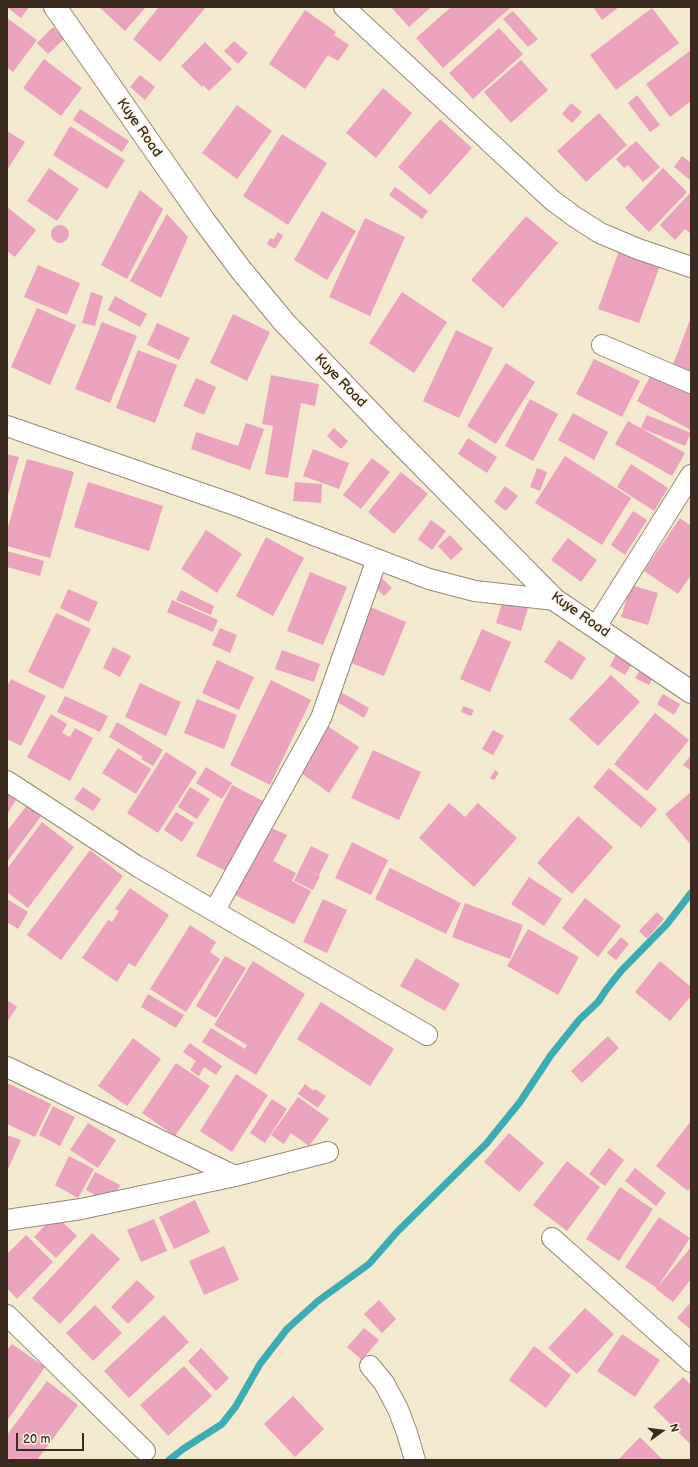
<!DOCTYPE html>
<html>
<head>
<meta charset="utf-8">
<style>
	body { margin:0 }
	#map { position:relative; width:698px; height:1467px; overflow:hidden; background:#f3e9ce; font-family:"Balsamiq Sans",sans-serif }
	canvas { display:block }
	.frame { position:absolute; inset:0; border:8px solid #3b2a1e; pointer-events:none }
	.north { position:absolute; left:642px; top:1411px; width:40px; height:40px; -webkit-text-stroke:3px #fcf5e5; paint-order:stroke; rotate:76deg; font-size:11px; font-weight:700; line-height:16px; text-align:center; color:#3b2a1e }
	.north::after { content:''; display:block; margin:auto; width:14px; height:18px; background:#3b2a1e; clip-path:polygon(50% 0,100% 100%,50% 72%,0 100%) }
	.scale { position:absolute; left:16px; top:1433px; width:68px; height:18px; box-sizing:border-box; border:2px solid #3b2a1e; border-top:0; padding-left:5px; font-size:12px; line-height:14px; white-space:nowrap; color:#3b2a1e; -webkit-text-stroke:3px #fcf5e5; paint-order:stroke }
</style>
</head>
<body>
<div id="map">
<canvas width="698" height="1467"></canvas>
<div class="frame"></div>
<div class="north">N</div>
<div class="scale">20 m</div>
</div>
<script>
const ctx = document.querySelector('canvas').getContext('2d');
ctx.lineJoin = 'round';
function poly(rows) {
  const path = new Path2D();
  for (const r of rows) {
    if (r.length === 3) {
      path.moveTo(r[0] + r[2], r[1]);
      path.arc(r[0], r[1], r[2], 0, 2 * Math.PI);
      continue;
    }
    path.moveTo(r[0], r[1]);
    for (let i = 2; i < r.length; i += 2) path.lineTo(r[i], r[i + 1]);
  }
  return path;
}
function trace(path, color, width, dash) {
  ctx.strokeStyle = color;
  ctx.lineWidth = width;
  ctx.lineCap = dash ? 'butt' : 'round';
  ctx.setLineDash(dash || []);
  ctx.stroke(path);
}
function paint(path, color) {
  ctx.fillStyle = color;
  ctx.fill(path, 'evenodd');
}
function drawText(font, color, halo, rows, align = 'center') {
  ctx.font = font + ' "Balsamiq Sans",sans-serif';
  ctx.lineWidth = 3;
  ctx.setLineDash([]);
  ctx.textBaseline = 'middle';
  ctx.strokeStyle = halo;
  ctx.fillStyle = color;
  for (const [text, x, y, turn = 0] of rows) {
    ctx.save();
    ctx.translate(x, y);
    ctx.rotate((+turn || 0) * Math.PI / 180);
    ctx.textAlign = isNaN(turn) ? turn : align;
    if (halo) ctx.strokeText(text, 0, 0);
    ctx.fillText(text, 0, 0);
    ctx.restore();
  }
}
trace(poly([
	[169,1460,183,1449,222,1424,236,1406,260,1364,287,1329,318,1301,369,1264,397,1232,486,1144,520,1102,551,1055,579,1020,598,1002,606,990,621,971,667,924,691,893]
]), '#3aacb4', 7);
paint(poly([
	[7,7,29,7,21,18,8,8,7,10],
	[99,7,146,7,125,31],
	[159,7,206,7,160,62,133,39],
	[391,7,431,7,409,27],
	[451,7,511,7,443,68,416,38],
	[593,7,619,7,602,20],
	[652,8,679,43,616,90,590,55],
	[305,10,336,32,334,35,349,45,338,61,328,55,305,89,269,64],
	[513,11,538,39,528,47,503,19],
	[7,18,37,40,13,72,7,67],
	[53,27,64,39,48,54,37,43],
	[499,28,523,54,473,99,449,73],
	[234,41,248,53,238,64,224,51],
	[205,42,232,69,209,91,203,85,202,87,181,66],
	[691,50,691,101,670,117,646,84],
	[44,59,82,88,61,116,23,88],
	[521,60,548,90,511,123,484,92],
	[140,75,155,87,145,100,130,87],
	[383,88,412,113,376,158,346,133],
	[637,95,660,125,650,132,628,103],
	[571,103,582,112,572,123,562,114],
	[237,105,272,131,237,179,202,153],
	[80,109,129,141,122,152,73,120],
	[599,113,627,145,586,182,557,151],
	[440,119,472,148,430,195,398,167],
	[70,126,125,160,107,189,53,155],
	[7,131,25,142,7,170],
	[282,134,327,163,288,225,243,196],
	[636,141,660,167,643,182,628,165,624,168,616,159],
	[682,156,691,163,691,181,674,167],
	[49,168,79,189,57,221,27,201],
	[663,168,687,192,649,232,625,208],
	[395,187,428,211,422,219,389,195],
	[140,190,163,209,127,279,101,265],
	[690,193,691,194,691,234,685,229,675,240,660,225],
	[7,207,36,230,15,257,7,251],
	[322,211,356,231,327,280,294,260],
	[167,214,188,237,161,298,130,281],
	[526,216,558,243,503,308,471,280],
	[365,218,405,237,370,316,329,297],
	[60,234,9],
	[278,232,283,236,275,249,267,244,270,238,274,239],
	[620,248,661,263,639,323,598,309],
	[38,265,80,283,67,315,24,297],
	[91,292,103,296,95,326,82,323],
	[402,292,447,322,414,373,369,343],
	[115,296,147,314,140,327,108,310],
	[37,308,76,325,50,385,11,367],
	[233,314,270,332,247,381,210,363],
	[691,317,691,377,671,370],
	[102,322,137,336,110,403,75,389],
	[157,323,190,338,179,360,147,345],
	[456,330,493,348,459,418,423,401],
	[138,350,177,365,155,423,116,408],
	[594,359,640,381,622,417,576,394],
	[506,363,535,382,496,444,467,426],
	[653,371,691,391,691,430,637,401],
	[271,375,319,384,315,406,301,403,288,478,265,474,273,426,262,424],
	[196,378,216,387,204,415,183,406],
	[530,399,558,414,533,461,505,446],
	[573,413,608,432,594,460,558,440],
	[647,415,691,433,685,446,641,428],
	[628,421,685,453,672,476,615,444],
	[246,423,264,429,250,470,191,449,196,432,238,446],
	[334,428,348,441,341,449,327,436],
	[468,438,497,457,487,473,458,454],
	[313,449,349,463,339,489,303,476],
	[7,454,19,457,7,498],
	[565,456,631,498,602,545,535,503],
	[372,458,390,472,361,509,343,495],
	[27,459,74,472,50,558,7,546,7,531],
	[631,464,668,488,654,511,617,487],
	[537,468,547,472,540,491,530,487],
	[401,472,428,494,394,534,368,512],
	[88,482,163,506,149,551,74,527],
	[295,482,322,484,321,503,293,501],
	[505,486,518,496,506,511,494,502],
	[633,511,647,520,625,555,611,545],
	[680,518,691,526,691,575,678,594,644,571],
	[431,520,446,531,432,550,418,539],
	[206,530,242,554,217,593,181,569],
	[450,535,463,549,451,560,438,546],
	[266,537,304,558,273,616,236,596],
	[568,538,597,560,581,582,551,560],
	[7,551,44,561,40,576,7,567],
	[310,572,347,587,323,645,287,631],
	[382,578,392,588,384,596,375,587],
	[631,585,658,593,648,625,621,617],
	[68,589,98,602,89,622,60,608],
	[181,590,214,606,211,615,176,600],
	[172,600,218,620,213,632,167,612],
	[503,600,528,608,521,631,496,623],
	[368,606,406,622,384,676,346,661],
	[56,613,91,629,63,689,28,672],
	[220,628,237,635,230,653,212,645],
	[482,629,511,642,490,692,460,679],
	[559,640,586,658,572,680,544,662],
	[113,647,131,656,120,677,103,668],
	[282,650,320,664,314,682,275,669],
	[618,651,634,660,625,675,610,666],
	[217,660,254,677,239,710,202,693],
	[642,667,655,674,649,685,635,678],
	[611,675,640,702,598,746,569,719],
	[11,679,46,696,21,746,7,739,7,687],
	[271,680,311,700,270,785,230,765],
	[140,683,181,702,166,736,125,717],
	[339,691,369,708,364,718,334,700],
	[663,694,680,704,674,715,657,704],
	[65,696,108,716,100,732,57,712],
	[197,699,237,715,224,749,184,733],
	[463,706,474,710,471,716,461,712],
	[655,713,689,740,647,791,614,764],
	[51,714,67,724,62,733,70,737,75,728,93,738,70,781,27,757],
	[117,722,163,750,153,766,141,759,143,757,109,737],
	[323,723,359,747,329,793,297,770],
	[493,730,504,736,493,755,482,749],
	[118,748,151,769,136,794,102,773],
	[373,750,421,772,399,820,351,798],
	[166,752,197,772,158,833,127,813],
	[691,755,691,769,690,770,683,765],
	[206,767,232,783,222,799,196,783],
	[609,768,657,809,641,828,593,787],
	[495,770,499,773,494,780,490,778],
	[232,785,269,804,232,874,196,856],
	[83,787,101,799,93,811,74,799],
	[190,787,210,799,197,819,178,807],
	[691,792,691,845,665,814],
	[7,794,16,800,7,814],
	[449,803,465,817,478,803,517,838,474,887,419,838],
	[28,804,42,815,7,862,7,831],
	[176,812,194,823,182,842,164,830],
	[578,816,613,847,572,894,537,863],
	[42,822,74,847,28,908,7,892,7,869],
	[267,826,287,835,273,861,296,873,292,881,311,891,294,924,233,894],
	[352,842,388,860,371,895,335,878],
	[311,846,329,855,319,875,301,866],
	[90,850,123,876,61,960,27,935],
	[301,866,320,876,313,890,294,881],
	[390,868,461,903,446,934,375,899],
	[529,877,562,899,544,926,511,904],
	[130,888,169,915,135,967,129,963,117,982,82,958,108,920,112,922,119,911,115,909],
	[585,898,621,926,598,957,562,928],
	[7,899,28,912,18,929,7,922],
	[323,899,347,910,327,953,303,942],
	[465,903,523,925,510,959,452,937],
	[657,912,664,919,647,939,639,931],
	[190,925,216,942,210,952,220,959,186,1012,150,989],
	[528,929,579,957,558,995,507,966],
	[621,937,629,944,616,960,607,953],
	[225,956,246,968,216,1018,196,1006],
	[416,958,460,984,445,1011,400,986],
	[253,961,305,994,256,1075,202,1042,211,1028,245,1049,247,1045,214,1025],
	[660,961,691,987,691,996,670,1021,635,992],
	[148,994,184,1015,176,1028,141,1007],
	[7,1000,17,1007,7,1022],
	[321,1002,394,1049,370,1086,297,1039],
	[608,1036,619,1048,582,1083,571,1071],
	[133,1038,161,1059,127,1106,98,1086],
	[190,1043,222,1066,216,1075,204,1067,199,1076,190,1070,196,1061,183,1052],
	[176,1063,210,1086,175,1136,142,1113],
	[236,1074,268,1095,232,1152,200,1131],
	[7,1083,51,1104,35,1137,7,1124],
	[305,1084,314,1091,315,1089,326,1096,318,1108,298,1094],
	[298,1097,329,1119,309,1146,291,1133,284,1144,271,1135],
	[272,1099,287,1109,265,1143,250,1133],
	[53,1106,75,1117,60,1146,39,1135],
	[691,1121,691,1187,688,1191,656,1166],
	[88,1123,116,1140,98,1168,70,1150],
	[509,1133,544,1163,519,1192,484,1162],
	[7,1135,21,1140,8,1169,7,1169],
	[609,1148,624,1160,605,1186,589,1174],
	[69,1156,94,1169,78,1198,55,1185],
	[567,1161,600,1187,567,1231,533,1205],
	[635,1168,666,1193,656,1206,625,1181],
	[95,1172,120,1185,114,1196,104,1200,86,1190],
	[620,1187,653,1209,619,1261,586,1239],
	[195,1200,210,1232,174,1249,159,1217],
	[55,1215,77,1236,56,1258,34,1237],
	[659,1217,690,1238,657,1288,625,1267],
	[154,1219,167,1251,141,1262,127,1230],
	[92,1233,120,1259,60,1324,32,1298],
	[26,1235,53,1262,17,1299,7,1288,7,1254],
	[224,1246,239,1280,204,1295,189,1261],
	[691,1247,691,1279,673,1302,656,1289],
	[137,1280,155,1297,128,1324,111,1307],
	[379,1300,396,1319,382,1333,364,1314],
	[691,1302,691,1330,677,1318],
	[95,1305,122,1333,93,1361,66,1333],
	[585,1308,614,1334,577,1374,548,1348],
	[164,1315,189,1342,129,1398,104,1371],
	[364,1328,379,1340,362,1360,347,1347],
	[622,1334,660,1360,635,1397,597,1371],
	[12,1344,45,1367,7,1421,7,1350],
	[534,1346,571,1375,546,1408,509,1380],
	[201,1348,229,1378,216,1391,188,1361],
	[184,1366,212,1396,168,1436,140,1405],
	[683,1377,691,1385,691,1445,653,1407],
	[47,1381,78,1405,37,1460,11,1460,7,1457,7,1435],
	[293,1396,324,1429,295,1457,264,1424],
	[640,1437,663,1460,618,1460]
]), '#eba2bd');
const minor = poly([
	[344,7,552,200,575,217,600,233,638,249,691,267],
	[602,345,691,383],
	[7,426,232,504,429,579,475,591,555,600],
	[596,627,691,475],
	[7,781,137,866,427,1035],
	[215,910,321,718,377,559],
	[7,1067,235,1176],
	[7,1220,81,1209,235,1176,328,1152],
	[552,1238,691,1362],
	[7,1315,145,1451],
	[370,1366,384,1383,398,1409,407,1433,415,1460]
]);
const tertiary = poly([
	[55,7,205,222,241,270,284,322,388,431,555,600,691,692]
]);
trace(minor, '#978a76', 22);
trace(tertiary, '#978a76', 24);
trace(minor, '#fff', 20);
trace(tertiary, '#fff', 22);
drawText('14px', '#3b2a1e', '#fcf5e5', [
	["Kuye Road",139,128,55],
	["Kuye Road",340,381,46],
	["Kuye Road",580,615,35]
]);
</script>
</body>
</html>
